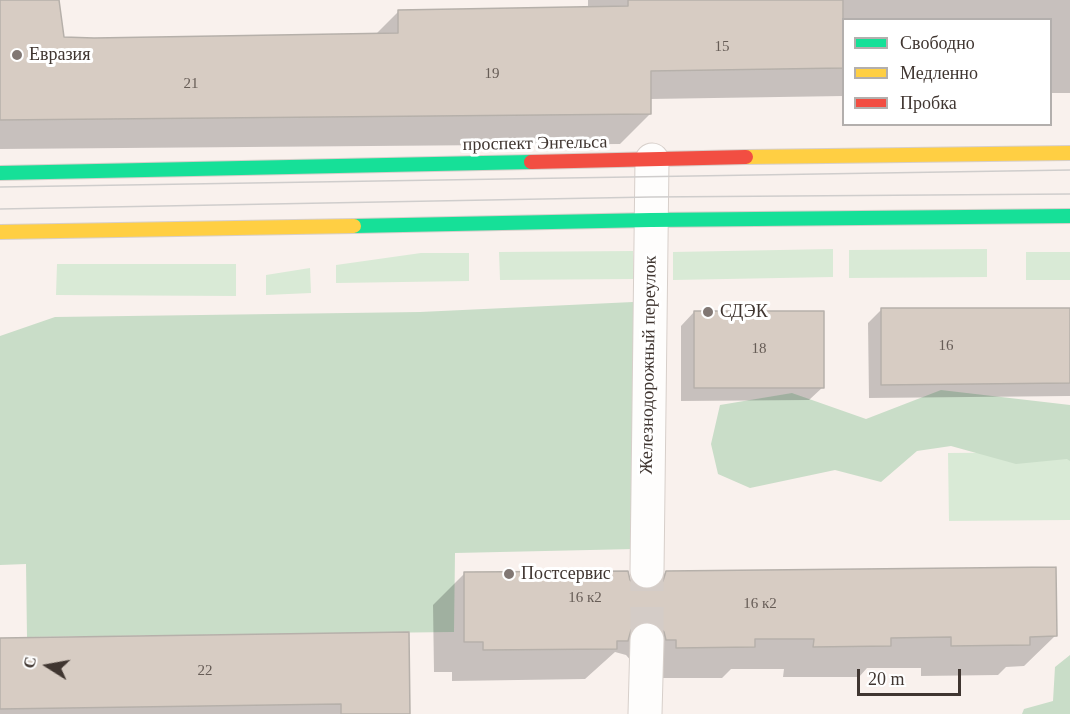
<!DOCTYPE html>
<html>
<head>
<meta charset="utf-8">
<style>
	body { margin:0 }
	#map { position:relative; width:1070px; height:714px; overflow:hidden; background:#f9f1ed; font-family:"Times New Roman",serif }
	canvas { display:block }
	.legend { position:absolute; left:842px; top:18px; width:210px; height:108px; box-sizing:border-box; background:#fff; border:2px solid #b3afad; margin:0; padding:8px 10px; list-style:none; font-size:18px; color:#403631 }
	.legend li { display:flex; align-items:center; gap:12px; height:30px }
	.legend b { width:30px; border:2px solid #b3afad }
	.north { position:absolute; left:18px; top:636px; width:60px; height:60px; -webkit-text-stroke:4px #fff; paint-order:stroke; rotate:281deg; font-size:16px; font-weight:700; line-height:24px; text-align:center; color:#403631 }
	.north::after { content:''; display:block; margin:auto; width:21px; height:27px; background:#403631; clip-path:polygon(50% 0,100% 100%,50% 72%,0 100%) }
	.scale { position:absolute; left:857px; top:669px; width:104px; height:27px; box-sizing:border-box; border:3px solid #403631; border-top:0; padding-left:8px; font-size:18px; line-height:21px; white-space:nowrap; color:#403631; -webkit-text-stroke:4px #fff; paint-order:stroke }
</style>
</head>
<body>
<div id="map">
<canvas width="1070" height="714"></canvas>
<ul class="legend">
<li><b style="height:8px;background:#16e098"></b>Свободно</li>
<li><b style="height:8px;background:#ffcf43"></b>Медленно</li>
<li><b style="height:8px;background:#f24e42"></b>Пробка</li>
</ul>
<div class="north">С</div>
<div class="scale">20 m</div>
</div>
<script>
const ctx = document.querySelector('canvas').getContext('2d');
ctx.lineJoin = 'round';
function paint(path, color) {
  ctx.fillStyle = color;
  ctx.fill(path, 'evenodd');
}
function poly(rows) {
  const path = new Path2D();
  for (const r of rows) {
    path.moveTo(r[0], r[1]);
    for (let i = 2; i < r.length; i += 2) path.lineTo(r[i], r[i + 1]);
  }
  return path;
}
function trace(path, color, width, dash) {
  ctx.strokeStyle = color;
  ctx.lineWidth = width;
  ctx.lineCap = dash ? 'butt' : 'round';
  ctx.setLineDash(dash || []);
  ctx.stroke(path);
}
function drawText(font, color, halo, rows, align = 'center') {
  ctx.font = font + ' "Times New Roman",serif';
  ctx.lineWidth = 6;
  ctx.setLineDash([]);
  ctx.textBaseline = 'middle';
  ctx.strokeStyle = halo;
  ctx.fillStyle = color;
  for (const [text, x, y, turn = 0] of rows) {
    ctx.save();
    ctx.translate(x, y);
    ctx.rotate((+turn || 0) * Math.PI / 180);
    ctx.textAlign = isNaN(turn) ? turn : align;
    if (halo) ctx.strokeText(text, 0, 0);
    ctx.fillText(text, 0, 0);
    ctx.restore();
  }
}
paint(poly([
	[833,249,833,277,673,280,673,252],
	[987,249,987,277,849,278,849,250],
	[633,251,634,279,500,280,499,252],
	[1026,252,1070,252,1070,280,1026,280],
	[421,253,469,253,469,281,336,283,336,265],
	[57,264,236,264,236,296,56,295],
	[310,268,311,293,266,295,266,275],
	[1070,452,1070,520,949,521,948,453]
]), '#d9ead6');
paint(poly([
	[633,302,635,549,455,553,454,632,27,637,26,564,0,565,0,336,55,317,420,312],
	[941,390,1070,405,1070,461,1067,459,1016,464,951,446,917,451,881,482,835,470,750,488,718,474,711,444,720,405,792,393,866,419],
	[1070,655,1070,714,1022,714,1024,709,1053,701,1055,667]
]), '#c9ddc8');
paint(poly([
	[0,0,58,0,63,39,375,35,398,12,588,9,588,0,1070,0,1070,93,1050,93,1050,20,844,20,844,96,650,99,650,114,620,144,0,149],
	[1070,308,1070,396,869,398,868,323,882,309],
	[694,312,823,387,809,400,681,401,681,326],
	[666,572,1055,636,1024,666,1006,667,998,675,921,676,921,668,867,668,859,677,783,677,784,669,731,669,722,678,646,678,626,655,615,652,585,679,452,681,452,672,434,672,433,605,464,574,629,580,636,588,647,591],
	[0,639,409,714,0,714]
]), '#0003');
const building = poly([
	[0,0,59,0,64,37,94,38,398,33,398,10,628,6,628,0,843,0,843,68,651,71,651,114,0,120,0,0],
	[881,308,1070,308,1070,383,881,385,881,308],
	[694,311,824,311,824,388,694,388,694,311],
	[1056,567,1057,636,1030,637,1030,645,951,646,951,637,891,638,891,646,813,647,814,639,755,639,755,647,676,648,676,640,666,640,664,632,657,624,647,621,639,623,631,630,628,641,617,641,617,649,483,650,483,642,464,642,464,572,628,571,630,580,637,587,647,590,656,588,663,581,666,571,1056,567],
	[409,632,410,714,341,714,341,704,0,709,0,638,409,632]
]);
paint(building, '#d7ccc3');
trace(building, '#b6b0aa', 1.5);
trace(poly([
	[647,640,647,571]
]), '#d4ccc7', 33, [33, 16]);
const street = poly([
	[647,571,652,160],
	[645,714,647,640]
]);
const fast = poly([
	[0,173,531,162],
	[354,226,651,220,1070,216]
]);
const slow = poly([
	[746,157,1070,153],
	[0,232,354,226]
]);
const jam = poly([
	[531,162,746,157]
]);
trace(street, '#d7cfca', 35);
trace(fast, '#d7cfca', 16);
trace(slow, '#d7cfca', 16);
trace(jam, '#d7cfca', 16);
trace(street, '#fefdfc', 33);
trace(fast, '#16e098', 14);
trace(slow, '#ffcf43', 14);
trace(jam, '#f24e42', 14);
trace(poly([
	[0,187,1070,170],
	[0,209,651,197,1070,194]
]), '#cfcdcc', 1.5);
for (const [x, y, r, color] of [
	[17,55,6,"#817773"],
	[708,312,6,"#817773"],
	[509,574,6,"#817773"]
]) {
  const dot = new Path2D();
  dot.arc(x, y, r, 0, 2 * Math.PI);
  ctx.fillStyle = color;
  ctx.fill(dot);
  trace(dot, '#fff', 2);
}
drawText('15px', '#665c56', null, [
	["15",722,47],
	["19",492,74],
	["21",191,84],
	["16",946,346],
	["18",759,349],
	["16 к2",585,598],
	["16 к2",760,604],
	["22",205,671]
]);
drawText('18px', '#403631', '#fff', [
	["Евразия",29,55],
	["СДЭК",720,312],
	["Постсервис",521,574]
], 'left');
drawText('18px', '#403631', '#fff', [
	["проспект Энгельса",535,144,-1],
	["Железнодорожный переулок",649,365,-89]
]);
</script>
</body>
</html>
